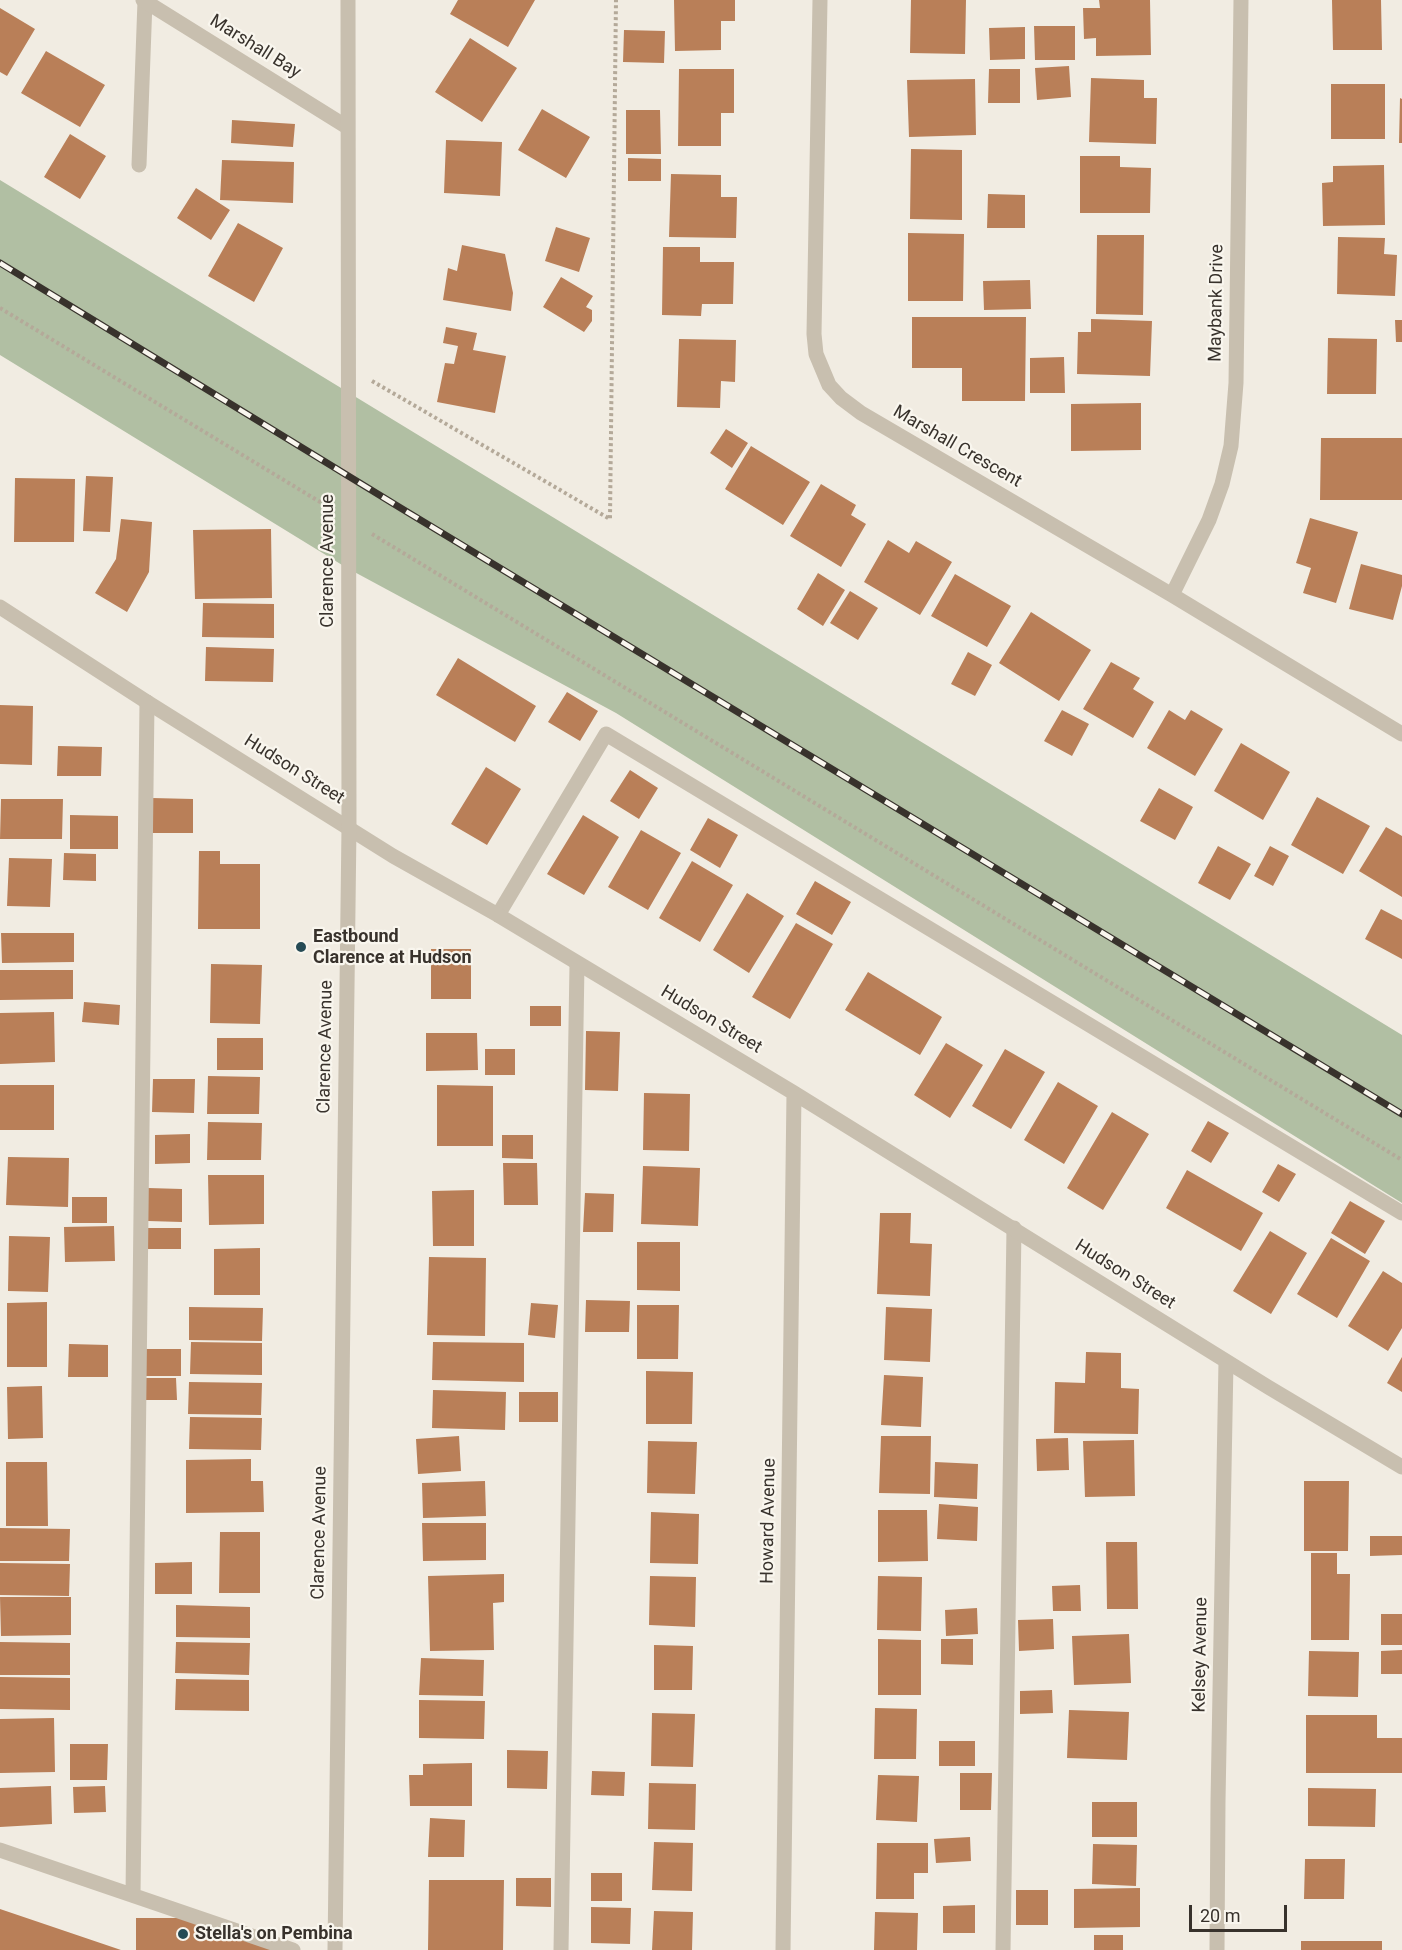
<!DOCTYPE html>
<html>
<head>
<meta charset="utf-8">
<style>
	body { margin:0 }
	#map { position:relative; width:1402px; height:1950px; overflow:hidden; background:#f1ece2; font-family:Roboto,sans-serif }
	canvas { display:block }
	.scale { position:absolute; left:1189px; top:1905px; width:98px; height:27px; box-sizing:border-box; border:3px solid #38322c; border-top:0; padding-left:8px; font-size:18px; line-height:21px; white-space:nowrap; color:#38322c; -webkit-text-stroke:4px #f9f6ee; paint-order:stroke }
</style>
</head>
<body>
<div id="map">
<canvas width="1402" height="1950"></canvas>
<div class="scale">20 m</div>
</div>
<script>
const ctx = document.querySelector('canvas').getContext('2d');
ctx.lineJoin = 'round';
function paint(path, color) {
  ctx.fillStyle = color;
  ctx.fill(path, 'evenodd');
}
function poly(rows) {
  const path = new Path2D();
  for (const r of rows) {
    path.moveTo(r[0], r[1]);
    for (let i = 2; i < r.length; i += 2) path.lineTo(r[i], r[i + 1]);
  }
  return path;
}
function trace(path, color, width, dash) {
  ctx.strokeStyle = color;
  ctx.lineWidth = width;
  ctx.lineCap = dash ? 'butt' : 'round';
  ctx.setLineDash(dash || []);
  ctx.stroke(path);
}
function drawText(font, color, halo, rows, align = 'center') {
  ctx.font = font + ' Roboto,sans-serif';
  ctx.lineWidth = 4.5;
  ctx.setLineDash([]);
  ctx.textBaseline = 'middle';
  ctx.strokeStyle = halo;
  ctx.fillStyle = color;
  for (const [text, x, y, turn = 0] of rows) {
    ctx.save();
    ctx.translate(x, y);
    ctx.rotate((+turn || 0) * Math.PI / 180);
    ctx.textAlign = isNaN(turn) ? turn : align;
    if (halo) ctx.strokeText(text, 0, 0);
    ctx.fillText(text, 0, 0);
    ctx.restore();
  }
}
paint(poly([
	[0,180,1402,1035,1402,1203,616,713,347,568,0,355]
]), '#b1bfa3');
paint(poly([
	[458,0,535,0,508,47,450,14],
	[674,0,735,0,735,21,721,21,721,50,675,51],
	[911,0,966,0,965,54,910,53],
	[1099,0,1150,0,1151,55,1096,56,1096,38,1084,39,1083,8,1100,8],
	[1332,0,1381,0,1382,50,1333,50],
	[0,8,35,29,7,76,0,72],
	[1034,26,1075,26,1075,60,1035,60],
	[1025,27,1025,59,990,60,989,28],
	[624,30,665,31,664,63,623,62],
	[470,38,517,68,482,122,435,92],
	[46,51,105,85,80,127,21,93],
	[1069,66,1071,97,1037,100,1035,68],
	[679,69,734,69,734,113,721,113,721,146,678,146],
	[989,69,1020,69,1020,103,988,103],
	[1091,78,1144,80,1144,98,1157,98,1156,144,1089,142],
	[975,79,976,135,909,137,907,80],
	[1331,84,1385,84,1385,139,1331,139],
	[1400,98,1402,99,1402,143,1399,143],
	[542,109,590,137,566,178,518,150],
	[626,110,660,110,661,154,626,154],
	[232,120,295,124,293,147,231,143],
	[70,134,106,156,80,199,44,177],
	[446,140,502,142,500,196,444,193],
	[911,149,962,150,962,220,910,219],
	[1080,156,1120,156,1120,167,1151,168,1150,213,1080,213],
	[628,158,661,159,661,181,628,181],
	[222,160,294,162,293,203,220,200],
	[1384,165,1385,225,1323,226,1322,183,1333,182,1333,166],
	[671,174,721,175,721,197,737,197,736,238,669,237],
	[196,188,230,210,211,240,177,218],
	[988,194,1025,195,1025,228,987,228],
	[238,223,283,248,254,302,208,276],
	[556,227,590,238,579,272,545,261],
	[908,233,964,234,963,301,908,301],
	[1097,235,1144,235,1143,315,1096,314],
	[1338,237,1385,238,1384,254,1397,255,1395,296,1337,294],
	[462,245,505,254,513,293,511,311,443,300,448,268,457,271],
	[663,247,700,247,700,262,734,262,733,304,702,304,701,316,662,315],
	[561,277,593,296,586,307,592,310,592,321,584,332,543,307],
	[1030,280,1031,309,984,310,983,281],
	[912,317,1026,317,1025,401,962,401,962,368,912,368],
	[1091,319,1152,321,1150,376,1077,374,1078,332,1091,332],
	[1395,320,1402,320,1402,342,1396,342],
	[446,327,477,333,473,350,506,356,495,413,437,402,445,363,454,364,458,346,443,343],
	[1328,338,1377,339,1376,394,1327,394],
	[679,339,736,340,735,382,721,381,720,408,677,407],
	[1064,357,1065,393,1030,393,1030,358],
	[1141,403,1141,450,1071,451,1071,404],
	[726,429,748,443,732,468,710,453],
	[1321,438,1402,438,1402,500,1320,500],
	[751,446,810,482,783,525,725,489],
	[86,476,113,477,110,532,83,531],
	[15,478,75,479,74,542,14,542],
	[821,484,856,505,851,515,866,524,841,567,790,536],
	[1310,518,1358,532,1336,603,1303,593,1311,568,1296,563],
	[121,519,152,522,149,572,127,612,95,593,116,559],
	[271,529,272,598,195,599,193,530],
	[888,540,909,553,916,541,952,562,920,615,864,582],
	[1361,564,1402,575,1402,586,1393,620,1349,609],
	[818,573,845,590,823,626,797,609],
	[955,574,1011,606,987,647,931,616],
	[850,591,878,608,858,640,830,623],
	[203,603,274,604,274,638,202,637],
	[1031,612,1091,650,1059,701,999,663],
	[206,647,274,649,273,682,205,681],
	[968,652,992,665,975,696,951,684],
	[458,658,536,706,515,742,436,695],
	[1111,662,1140,678,1133,689,1154,702,1133,738,1083,709],
	[567,692,598,711,580,741,548,722],
	[0,705,33,706,32,765,0,764],
	[1062,710,1089,724,1072,756,1044,741],
	[1169,710,1185,720,1191,710,1223,729,1195,776,1147,748],
	[1241,743,1290,772,1263,820,1214,791],
	[58,746,102,747,101,776,57,776],
	[486,767,521,789,487,845,451,824],
	[630,770,658,788,639,819,610,801],
	[1159,788,1193,807,1175,840,1140,821],
	[1317,797,1370,826,1343,874,1291,845],
	[152,798,193,799,193,833,151,833],
	[1,799,63,799,62,839,0,839],
	[70,815,118,816,118,849,70,849],
	[583,815,619,837,584,895,547,874],
	[708,818,738,835,720,868,690,850],
	[1386,827,1402,836,1402,897,1359,871],
	[641,830,681,853,648,910,608,887],
	[1218,846,1251,864,1230,900,1198,883],
	[1270,846,1289,856,1273,886,1254,876],
	[199,851,220,851,220,864,260,864,260,929,198,929],
	[64,853,96,854,96,881,63,880],
	[9,858,52,859,50,907,7,906],
	[692,861,733,885,700,942,659,918],
	[815,881,851,902,832,935,796,914],
	[747,893,784,916,749,973,713,950],
	[1381,909,1402,920,1402,959,1365,939],
	[796,923,833,944,790,1019,752,997],
	[1,933,74,933,74,962,2,963],
	[431,949,471,949,471,999,431,999],
	[211,964,262,965,260,1024,210,1023],
	[0,970,73,970,73,999,0,1000],
	[868,972,942,1017,920,1055,845,1010],
	[84,1002,120,1005,119,1025,82,1022],
	[530,1006,561,1006,561,1026,530,1026],
	[54,1012,55,1062,0,1064,0,1013],
	[586,1031,620,1032,618,1091,585,1090],
	[426,1033,477,1033,478,1070,426,1071],
	[217,1038,263,1038,263,1070,217,1070],
	[946,1043,983,1065,950,1118,914,1095],
	[485,1049,515,1049,515,1075,485,1075],
	[1005,1049,1045,1072,1011,1129,972,1106],
	[208,1076,260,1077,259,1114,207,1114],
	[153,1079,195,1079,194,1113,152,1112],
	[1058,1082,1098,1106,1064,1164,1024,1140],
	[0,1085,54,1085,54,1130,0,1130],
	[437,1085,493,1086,493,1146,437,1146],
	[644,1093,690,1094,689,1151,643,1150],
	[1112,1112,1149,1134,1103,1210,1067,1188],
	[1208,1121,1229,1133,1211,1163,1191,1151],
	[208,1122,262,1123,261,1160,207,1160],
	[190,1134,190,1163,155,1164,155,1135],
	[502,1135,533,1135,533,1159,502,1158],
	[8,1157,69,1158,68,1207,6,1205],
	[503,1163,537,1163,538,1205,504,1205],
	[1278,1164,1296,1174,1279,1202,1262,1192],
	[643,1166,700,1168,698,1226,641,1224],
	[1187,1170,1263,1213,1241,1251,1166,1208],
	[208,1175,264,1175,264,1224,209,1225],
	[148,1188,182,1189,182,1222,148,1221],
	[474,1190,474,1246,433,1246,432,1191],
	[585,1193,614,1194,613,1232,583,1232],
	[72,1197,107,1197,107,1223,72,1223],
	[1350,1201,1385,1221,1365,1254,1331,1233],
	[880,1213,911,1213,910,1243,932,1244,930,1296,877,1294],
	[114,1226,115,1261,65,1262,64,1227],
	[148,1228,181,1228,181,1249,147,1249],
	[1270,1231,1307,1253,1271,1314,1233,1291],
	[9,1236,50,1237,48,1292,8,1291],
	[1331,1238,1370,1261,1337,1318,1297,1294],
	[637,1242,680,1242,680,1291,637,1290],
	[260,1248,260,1295,214,1295,214,1249],
	[429,1257,486,1258,485,1336,427,1335],
	[1383,1271,1402,1283,1402,1328,1388,1351,1348,1326],
	[586,1300,630,1301,629,1332,585,1332],
	[47,1302,47,1367,7,1367,7,1303],
	[531,1303,558,1305,555,1338,528,1335],
	[637,1305,679,1305,678,1359,637,1359],
	[189,1307,263,1308,262,1341,189,1340],
	[886,1307,932,1309,930,1362,884,1360],
	[191,1342,262,1343,262,1375,190,1374],
	[433,1342,524,1343,524,1382,432,1380],
	[69,1344,108,1345,108,1377,68,1377],
	[144,1349,181,1349,181,1376,144,1376],
	[1086,1352,1121,1353,1121,1388,1139,1389,1138,1434,1054,1433,1055,1382,1085,1383],
	[1402,1357,1402,1392,1387,1383],
	[646,1371,693,1372,692,1424,646,1424],
	[884,1375,923,1377,921,1427,881,1425],
	[145,1378,176,1378,177,1400,145,1400],
	[189,1382,262,1383,261,1415,188,1414],
	[42,1386,43,1438,8,1439,7,1387],
	[433,1390,506,1392,505,1430,432,1428],
	[519,1392,558,1392,558,1422,519,1422],
	[190,1417,262,1418,261,1450,189,1449],
	[459,1436,461,1471,418,1474,416,1439],
	[881,1436,931,1436,930,1494,879,1493],
	[1068,1438,1069,1470,1037,1471,1036,1439],
	[1134,1440,1135,1496,1085,1497,1083,1441],
	[648,1441,697,1442,695,1494,647,1493],
	[251,1459,251,1481,263,1481,264,1512,186,1513,186,1460],
	[6,1462,47,1462,48,1526,6,1526],
	[935,1462,978,1464,977,1499,934,1497],
	[485,1481,486,1516,423,1518,422,1483],
	[1304,1481,1349,1481,1348,1551,1304,1551],
	[939,1504,978,1507,977,1541,937,1539],
	[878,1510,927,1510,928,1561,878,1562],
	[651,1512,699,1514,698,1564,650,1563],
	[422,1523,486,1523,486,1560,423,1561],
	[0,1528,70,1529,69,1561,0,1561],
	[220,1532,260,1532,260,1593,219,1593],
	[1370,1536,1402,1536,1402,1555,1370,1556],
	[1106,1542,1137,1542,1138,1609,1107,1609],
	[1311,1553,1337,1553,1337,1574,1350,1574,1349,1640,1311,1640],
	[192,1562,192,1594,155,1594,155,1563],
	[0,1563,70,1564,69,1596,0,1595],
	[504,1574,504,1602,493,1603,494,1650,430,1651,428,1576],
	[650,1576,696,1577,695,1627,649,1625],
	[878,1576,922,1577,921,1631,877,1630],
	[1080,1585,1081,1611,1053,1611,1052,1586],
	[0,1597,71,1597,71,1635,1,1636],
	[176,1605,250,1607,250,1638,176,1637],
	[977,1608,978,1634,946,1636,945,1610],
	[1381,1614,1402,1614,1402,1645,1381,1645],
	[1053,1619,1054,1649,1019,1651,1018,1620],
	[1129,1634,1131,1683,1074,1685,1072,1636],
	[878,1639,921,1640,921,1695,878,1695],
	[941,1639,973,1639,973,1665,941,1664],
	[0,1642,70,1643,70,1675,0,1675],
	[176,1642,250,1643,249,1675,175,1673],
	[654,1645,693,1646,692,1690,654,1690],
	[1402,1650,1402,1674,1381,1674,1381,1651],
	[1309,1651,1359,1652,1358,1697,1308,1696],
	[421,1658,484,1660,483,1696,419,1695],
	[0,1677,70,1678,70,1710,0,1709],
	[176,1679,249,1680,249,1711,175,1710],
	[1052,1690,1053,1713,1020,1714,1020,1691],
	[419,1700,485,1701,484,1739,419,1738],
	[875,1708,917,1709,916,1759,874,1759],
	[1069,1710,1129,1712,1127,1760,1067,1758],
	[652,1713,695,1714,693,1767,651,1766],
	[1306,1715,1377,1715,1377,1738,1402,1738,1402,1773,1306,1773],
	[54,1718,55,1772,0,1773,0,1719],
	[939,1741,975,1741,975,1766,939,1766],
	[70,1744,108,1744,107,1780,70,1780],
	[507,1750,548,1751,547,1789,507,1788],
	[472,1763,472,1806,410,1806,409,1775,423,1775,423,1764],
	[592,1771,625,1772,624,1796,591,1795],
	[960,1773,992,1773,991,1810,960,1810],
	[878,1775,919,1776,917,1822,876,1820],
	[649,1783,696,1784,695,1830,648,1829],
	[51,1786,52,1824,0,1827,0,1788],
	[105,1786,106,1812,74,1813,73,1787],
	[1308,1788,1376,1789,1375,1827,1308,1826],
	[1092,1802,1137,1802,1137,1837,1092,1837],
	[430,1818,465,1820,464,1857,428,1857],
	[970,1837,971,1861,936,1863,934,1839],
	[654,1842,693,1843,692,1891,652,1890],
	[877,1843,928,1843,928,1873,914,1873,914,1899,876,1899],
	[1093,1844,1137,1845,1136,1886,1092,1884],
	[1305,1859,1345,1859,1344,1899,1304,1899],
	[591,1873,622,1873,622,1901,591,1901],
	[516,1878,551,1878,551,1907,516,1906],
	[429,1880,504,1880,503,1950,428,1950],
	[1140,1888,1140,1927,1074,1928,1074,1889],
	[1016,1890,1048,1890,1048,1925,1016,1925],
	[975,1905,975,1933,943,1933,943,1906],
	[591,1907,631,1908,630,1944,591,1943],
	[0,1909,121,1950,0,1950],
	[654,1911,693,1912,692,1950,652,1950],
	[875,1912,918,1913,917,1950,874,1950],
	[136,1918,182,1918,276,1950,136,1950],
	[1094,1935,1123,1935,1123,1950,1094,1950],
	[1301,1941,1382,1941,1382,1950,1301,1950]
]), '#b97f58');
trace(poly([
	[0,308,325,505],
	[372,381,610,519,616,0],
	[372,534,1402,1160]
]), '#b4a999', 4, [3, 3]);
trace(poly([
	[139,165,145,1],
	[498,915,606,734,1402,1213],
	[0,1850,293,1950],
	[133,1895,147,702],
	[561,1950,577,964],
	[1003,1950,1014,1228]
]), '#c8bfaf', 15);
trace(poly([
	[143,0,347,127],
	[820,0,814,334,816,354,829,385,841,398,861,413,1172,595,1402,734],
	[1172,595,1209,520,1222,484,1231,446,1236,383,1241,0],
	[0,607,147,702,393,856,498,915,794,1093,1268,1387,1402,1467],
	[783,1950,794,1093],
	[1217,1950,1218,1801,1226,1361]
]), '#c8bfaf', 15);
trace(poly([
	[335,1950,349,827,348,0]
]), '#c8bfaf', 15);
const rail = poly([
	[0,263,399,507,1402,1114]
]);
trace(rail, '#38322c', 7);
trace(rail, '#f9f6ee', 4.5, [14]);
for (const [x, y, r, color] of [
	[301,947,6,"#264b55"],
	[183,1934,6,"#264b55"]
]) {
  const dot = new Path2D();
  dot.arc(x, y, r, 0, 2 * Math.PI);
  ctx.fillStyle = color;
  ctx.fill(dot);
  trace(dot, '#f9f6ee', 2);
}
drawText('18px', '#38322c', '#f9f6ee', [
	["Marshall Bay",255,47,32],
	["Maybank Drive",1217,303,-89],
	["Marshall Crescent",957,447,30],
	["Clarence Avenue",328,561,-90],
	["Hudson Street",294,770,32],
	["Hudson Street",711,1020,31],
	["Clarence Avenue",326,1047,-89],
	["Hudson Street",1125,1275,32],
	["Howard Avenue",769,1521,-89],
	["Clarence Avenue",320,1533,-89],
	["Kelsey Avenue",1201,1655,-89]
]);
drawText('bold 18px', '#38322c', '#f9f6ee', [
	["Eastbound",313,937],
	["Clarence at Hudson",313,958],
	["Stella's on Pembina",195,1934]
], 'left');
</script>
</body>
</html>
